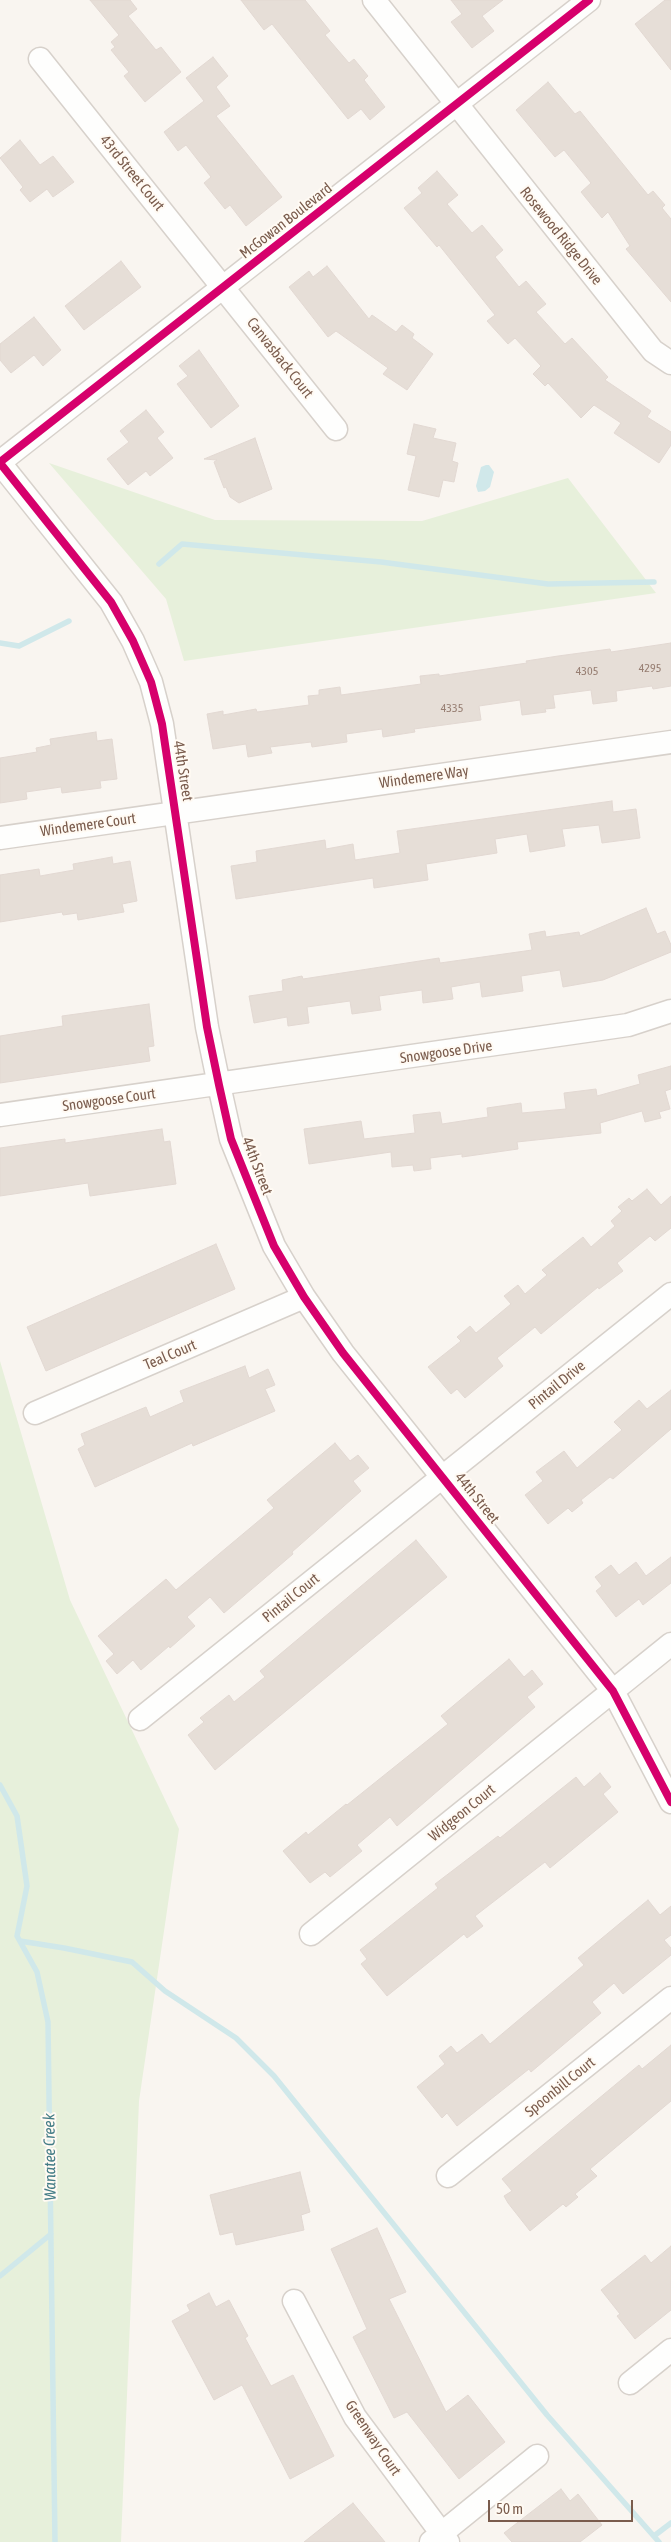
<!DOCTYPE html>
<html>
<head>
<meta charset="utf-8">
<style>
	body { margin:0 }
	#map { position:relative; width:671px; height:2542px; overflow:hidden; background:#f9f5f0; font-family:"Asap Condensed",sans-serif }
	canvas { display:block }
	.scale { position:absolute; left:488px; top:2500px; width:145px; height:22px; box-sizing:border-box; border:2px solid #7a5c4d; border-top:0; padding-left:6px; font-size:15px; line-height:18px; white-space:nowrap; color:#7a5c4d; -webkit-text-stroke:4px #fffaf3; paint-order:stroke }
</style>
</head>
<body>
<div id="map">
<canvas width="671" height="2542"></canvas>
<div class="scale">50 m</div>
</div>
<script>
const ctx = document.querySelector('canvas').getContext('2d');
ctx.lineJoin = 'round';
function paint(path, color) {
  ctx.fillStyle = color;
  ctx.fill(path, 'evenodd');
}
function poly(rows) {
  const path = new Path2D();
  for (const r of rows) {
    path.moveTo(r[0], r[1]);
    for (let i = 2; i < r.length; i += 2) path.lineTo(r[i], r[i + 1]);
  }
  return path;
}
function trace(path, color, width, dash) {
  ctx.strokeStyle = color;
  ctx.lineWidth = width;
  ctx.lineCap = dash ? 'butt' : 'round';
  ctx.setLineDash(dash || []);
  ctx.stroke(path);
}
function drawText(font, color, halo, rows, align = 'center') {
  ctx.font = font + ' "Asap Condensed",sans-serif';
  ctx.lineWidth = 4;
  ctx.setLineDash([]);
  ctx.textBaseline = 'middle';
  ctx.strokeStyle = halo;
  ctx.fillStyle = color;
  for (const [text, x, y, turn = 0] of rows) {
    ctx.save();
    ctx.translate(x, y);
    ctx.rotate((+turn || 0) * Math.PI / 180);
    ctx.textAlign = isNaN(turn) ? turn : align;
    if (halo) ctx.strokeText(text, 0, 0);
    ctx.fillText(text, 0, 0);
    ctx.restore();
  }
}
paint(poly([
	[49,463,215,520,422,521,568,478,656,593,184,661,166,599],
	[0,1361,70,1600,179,1829,139,2101,121,2542,0,2542]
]), '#e7f0db');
paint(poly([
	[486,465,489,465,494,472,490,487,485,491,478,492,476,486,481,467]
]), '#d0e8ea');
trace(poly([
	[159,564,182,544,381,562,548,584,654,582],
	[0,643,19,646,69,621],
	[0,1785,17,1816,27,1886,17,1936,37,1972,48,2022,55,2542],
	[20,1941,64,1948,132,1962,165,1991,236,2038,274,2076,547,2415,659,2542],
	[0,2276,51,2234],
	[654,2536,671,2523]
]), '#d0e8ea', 5.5);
const building = poly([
	[90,0,130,0,137,9,128,16,156,50,161,47,181,72,145,102,124,76,129,72,111,50,115,47,111,42,119,35,90,0],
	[241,0,305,0,330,31,325,35,349,63,354,59,368,76,364,80,385,107,370,120,361,109,348,119,272,24,264,30,241,0],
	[451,0,503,0,482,16,494,31,472,48,451,22,462,14,451,0],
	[665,0,671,0,671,70,635,24,665,0],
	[213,57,228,76,216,87,230,106,216,116,282,197,246,226,230,205,225,209,204,183,211,177,186,145,178,151,164,132,204,101,186,78,213,57],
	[548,82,575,114,580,111,648,195,653,191,665,205,662,208,671,219,671,302,626,249,630,246,608,212,602,218,581,192,591,183,564,150,555,157,516,110,548,82],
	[20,140,40,165,53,156,74,182,53,197,47,189,30,202,20,190,23,187,0,158,20,140],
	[437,171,458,195,447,204,472,233,482,225,503,250,495,257,519,287,526,281,546,304,536,312,565,344,572,338,608,377,605,380,651,411,647,417,671,432,671,445,659,463,614,433,621,423,594,405,581,418,548,383,545,386,533,374,541,366,515,338,508,344,487,321,495,315,439,245,437,247,404,208,422,193,418,188,437,171],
	[121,261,141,287,84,330,65,306,121,261],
	[327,266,369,319,372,315,396,332,402,325,414,334,412,338,433,354,407,390,383,374,388,368,336,331,328,337,289,287,309,271,313,277,327,266],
	[34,317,61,350,43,366,34,355,11,373,0,360,0,344,34,317],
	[199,350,239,406,211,428,177,384,188,376,179,366,199,350],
	[146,410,164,432,157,438,173,458,150,476,146,471,128,485,107,459,129,442,120,431,146,410],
	[414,424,436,429,433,438,456,443,452,461,458,463,454,482,443,480,439,497,408,490,416,456,407,454,414,424],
	[255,438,272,489,239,503,230,497,226,487,224,488,214,462,217,460,204,459,255,438],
	[671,643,671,686,653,689,652,686,616,691,617,701,593,704,591,690,553,695,555,708,545,709,546,712,522,715,520,700,479,706,481,720,414,729,415,732,383,737,382,729,346,734,347,742,312,747,311,742,270,747,272,753,248,757,246,744,213,749,207,714,223,711,223,715,256,709,257,712,309,705,308,696,319,695,319,690,340,687,341,695,421,684,420,676,439,674,439,676,527,663,526,661,558,656,610,649,611,652,671,643],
	[96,732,97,741,112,739,117,779,100,781,101,788,62,793,61,787,26,792,27,799,0,803,0,758,37,752,36,748,51,745,50,739,96,732],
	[612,801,613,812,636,809,640,838,602,843,599,825,562,829,565,846,530,852,527,834,495,839,497,853,426,864,428,880,374,888,373,878,236,899,231,866,257,862,256,851,325,840,326,849,353,844,355,860,400,853,397,831,612,801],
	[112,857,113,864,130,861,137,901,122,904,124,912,78,920,77,913,63,915,62,912,0,922,0,875,39,869,40,876,74,870,73,864,112,857],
	[646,908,657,934,665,931,671,945,671,952,603,980,563,987,560,970,521,976,523,991,482,997,480,982,451,987,453,999,423,1003,422,990,379,996,381,1010,352,1014,350,1001,307,1007,309,1023,288,1026,287,1017,254,1023,249,996,283,991,282,980,302,976,303,979,439,958,440,963,532,950,529,934,545,931,546,937,579,932,580,936,646,908],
	[149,1004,154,1046,148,1047,150,1061,0,1083,0,1036,63,1026,62,1016,149,1004],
	[671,1066,671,1089,665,1091,670,1109,659,1112,661,1118,645,1122,642,1111,600,1123,601,1133,517,1142,518,1149,462,1157,462,1154,430,1158,431,1169,414,1171,413,1165,392,1167,391,1152,309,1164,304,1129,361,1121,364,1139,415,1133,413,1115,440,1112,442,1124,488,1117,487,1108,521,1103,522,1113,566,1109,564,1093,596,1089,597,1096,640,1084,638,1075,671,1066],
	[162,1129,164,1142,170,1141,176,1184,90,1196,88,1183,0,1196,0,1148,65,1139,65,1143,162,1129],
	[647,1189,661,1205,671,1196,671,1228,655,1241,650,1236,617,1263,623,1271,599,1289,598,1287,541,1334,535,1327,497,1358,503,1366,465,1398,457,1389,451,1394,428,1367,461,1341,457,1337,470,1326,476,1333,511,1304,504,1296,518,1285,525,1294,547,1275,542,1270,583,1237,591,1247,615,1226,611,1221,622,1211,618,1207,629,1198,632,1201,647,1189],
	[216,1244,235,1289,46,1371,27,1327,216,1244],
	[245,1366,249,1378,268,1369,275,1385,265,1389,275,1411,193,1446,192,1443,95,1487,78,1449,85,1445,81,1434,146,1407,150,1417,184,1402,180,1391,245,1366],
	[671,1390,671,1429,613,1479,610,1477,581,1500,583,1503,572,1512,568,1508,548,1524,525,1495,543,1481,536,1472,564,1451,577,1468,622,1430,614,1422,639,1400,647,1409,671,1390],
	[335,1443,350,1461,358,1455,369,1468,353,1481,361,1491,292,1552,293,1554,224,1613,210,1597,187,1617,195,1626,170,1648,169,1646,141,1670,133,1660,117,1674,106,1661,114,1654,98,1636,166,1579,176,1590,274,1508,267,1500,335,1443],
	[416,1540,447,1577,215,1770,188,1735,204,1722,200,1718,229,1695,234,1702,265,1677,260,1671,416,1540],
	[671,1557,671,1583,643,1605,639,1599,616,1617,596,1591,602,1586,595,1577,611,1565,619,1575,636,1562,646,1576,671,1557],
	[509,1659,524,1677,532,1670,543,1684,527,1697,535,1707,397,1826,390,1817,357,1845,362,1851,330,1877,325,1872,310,1883,283,1851,306,1832,308,1835,346,1804,347,1805,448,1724,441,1716,509,1659],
	[600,1773,611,1787,603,1794,618,1812,550,1868,545,1862,475,1916,483,1926,467,1938,464,1934,387,1996,361,1964,367,1959,360,1950,438,1888,435,1884,498,1836,500,1838,576,1777,584,1787,600,1773],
	[648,1900,660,1915,671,1906,671,1935,664,1940,671,1948,671,1955,623,1994,614,1983,592,2002,601,2013,531,2072,529,2069,457,2126,447,2113,442,2118,417,2087,445,2064,439,2056,451,2046,457,2053,482,2034,490,2044,584,1965,578,1958,648,1900],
	[671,2045,671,2101,590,2169,597,2176,575,2194,578,2197,566,2207,563,2204,530,2231,508,2203,504,2196,512,2191,502,2179,639,2065,642,2069,671,2045],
	[300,2172,310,2212,301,2215,304,2230,236,2245,233,2232,220,2235,210,2195,300,2172],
	[377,2228,406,2292,389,2299,446,2412,468,2395,505,2442,459,2479,407,2412,394,2418,353,2337,367,2329,331,2249,377,2228],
	[671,2246,671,2310,635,2339,617,2316,620,2314,601,2290,645,2255,651,2263,671,2246],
	[209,2293,216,2307,229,2300,248,2336,245,2338,271,2386,293,2375,334,2456,290,2479,242,2385,214,2400,172,2321,190,2311,187,2305,209,2293],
	[561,2489,570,2501,578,2494,602,2525,580,2542,512,2542,504,2533,561,2489],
	[353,2503,385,2542,304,2542,353,2503]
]);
paint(building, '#e6ded7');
trace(building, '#e2d8d2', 1);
const minor = poly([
	[374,0,653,351,671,363],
	[40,59,336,429],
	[0,462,589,0],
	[0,463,111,602,133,641,151,682,162,724,207,1027,219,1085,231,1139,274,1246,304,1297,343,1353,613,1691,671,1802],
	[0,838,671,742],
	[0,1115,628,1025,671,1011],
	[35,1413,304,1297],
	[140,1719,671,1294],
	[311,1934,671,1644],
	[448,2176,671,1998],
	[294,2301,355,2417,448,2542],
	[630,2383,671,2350],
	[431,2542,537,2456]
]);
trace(minor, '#d7d1cb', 25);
trace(minor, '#fefefd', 22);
trace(poly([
	[0,462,589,0],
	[0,463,111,602,133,641,151,682,162,724,207,1027,219,1085,231,1139,274,1246,304,1297,343,1353,613,1691,671,1802]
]), '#d6006c', 8);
drawText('12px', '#977e72', null, [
	["4295",650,668],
	["4305",587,671],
	["4335",452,708]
]);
drawText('15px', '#7a5c4d', '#fffaf3', [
	["43rd Street Court",132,173,51],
	["McGowan Boulevard",286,221,-38],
	["Rosewood Ridge Drive",561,236,51],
	["Canvasback Court",280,358,52],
	["44th Street",183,771,81],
	["Windemere Way",424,777,-8],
	["Windemere Court",88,825,-8],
	["Snowgoose Drive",446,1052,-8],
	["Snowgoose Court",109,1100,-8],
	["44th Street",257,1166,69],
	["Teal Court",170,1355,-23],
	["Pintail Drive",557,1385,-39],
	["44th Street",477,1498,51],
	["Pintail Court",291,1598,-39],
	["Widgeon Court",462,1813,-39],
	["Spoonbill Court",560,2087,-39],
	["Greenway Court",373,2438,56]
]);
drawText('italic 16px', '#437c86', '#fffaf3', [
	["Wanatee Creek",50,2157,-91]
]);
</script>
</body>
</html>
